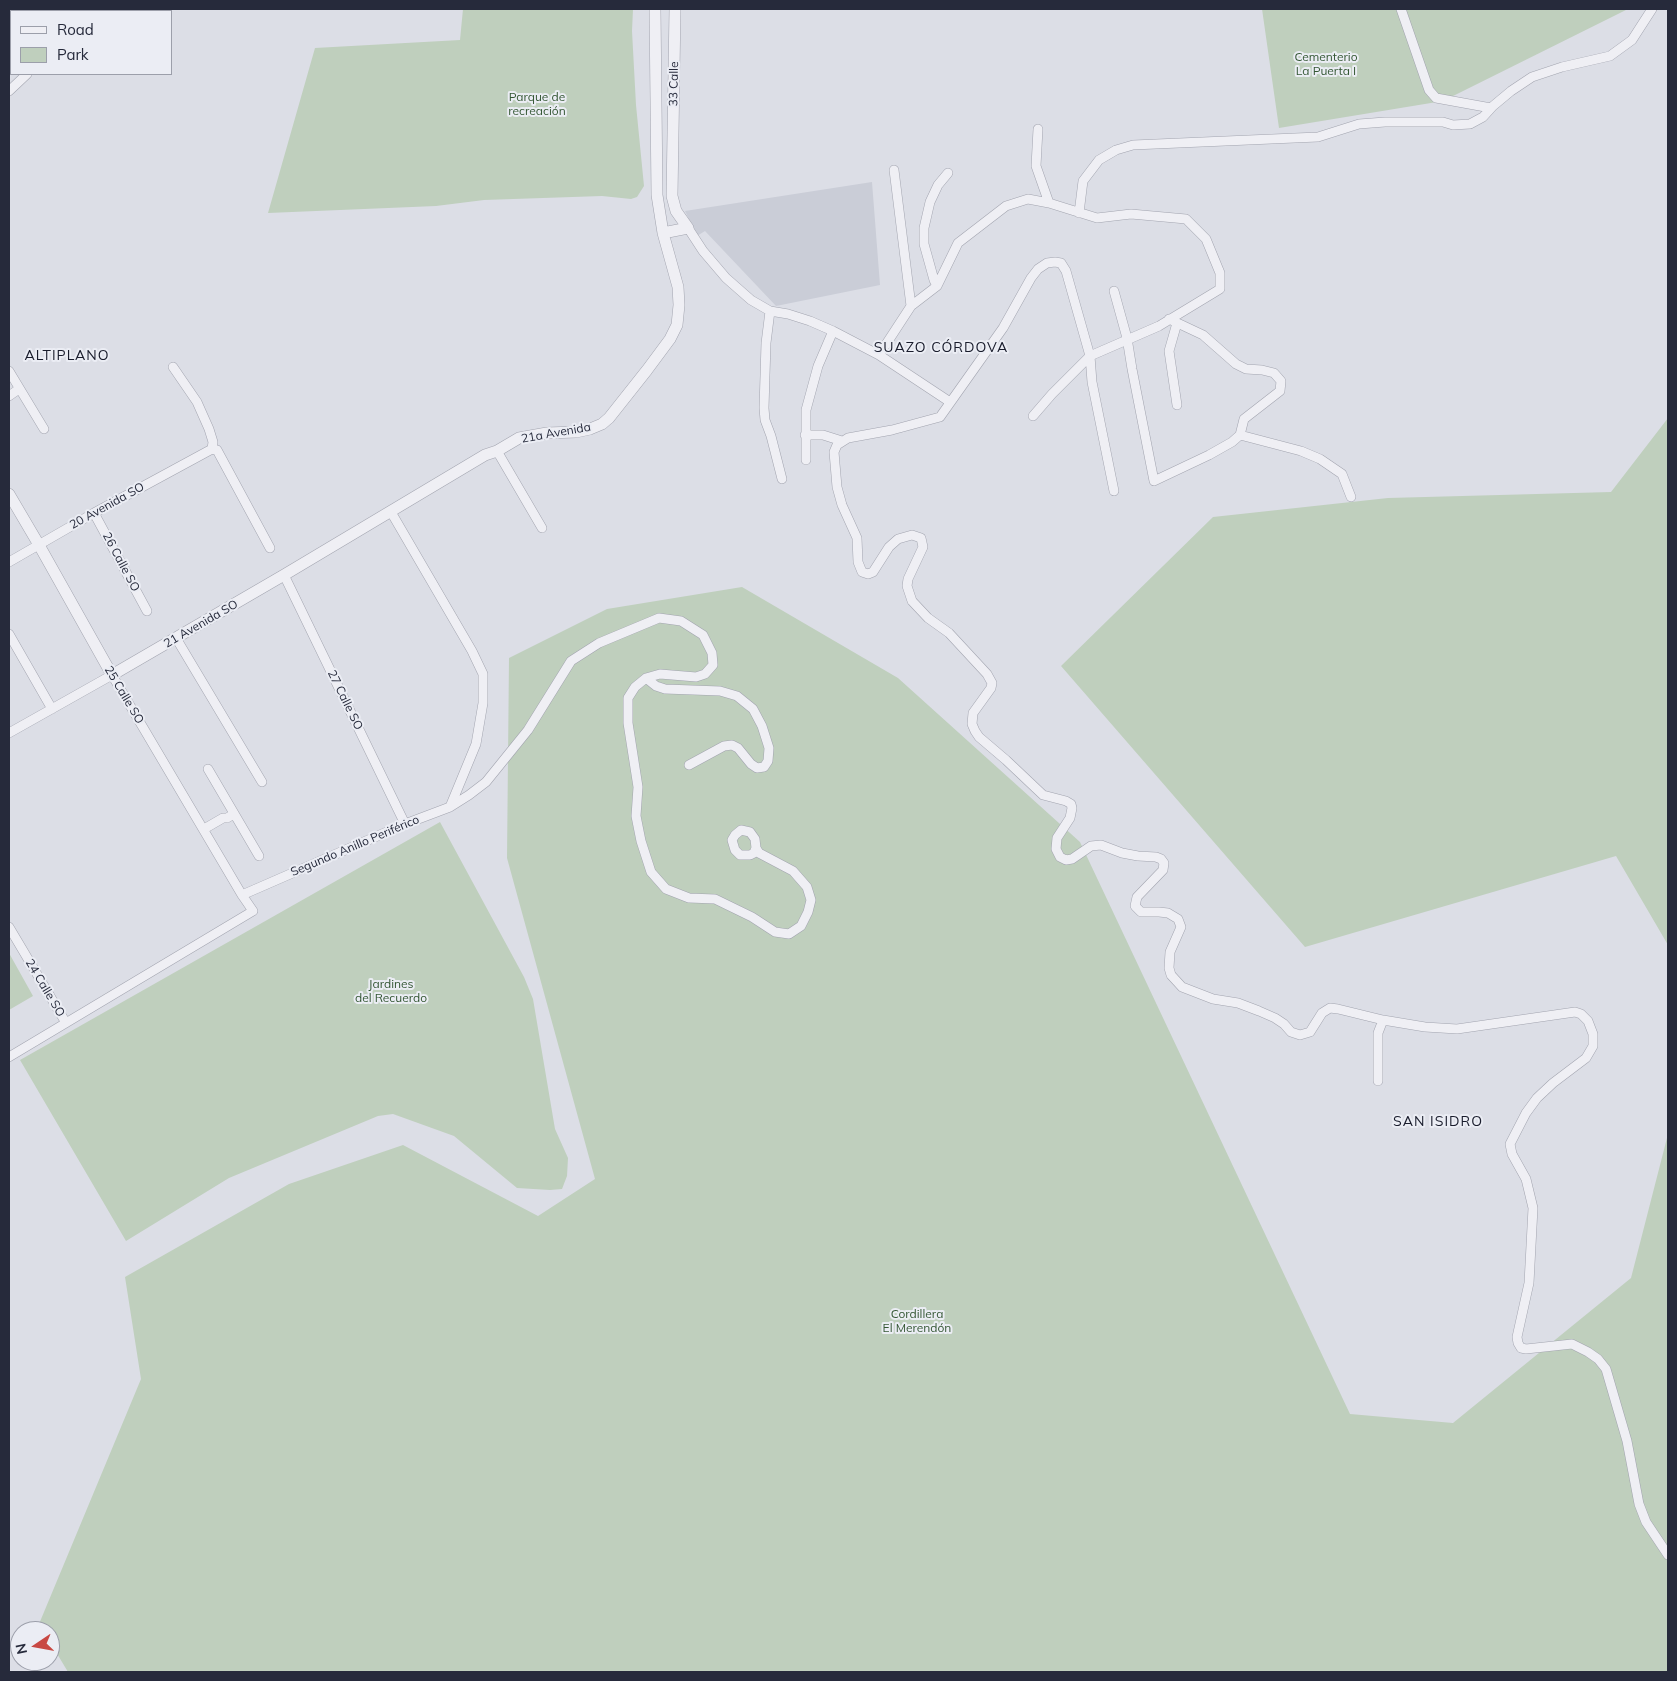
<!DOCTYPE html>
<html>
<head>
<meta charset="utf-8">
<style>
	body { margin:0 }
	#map { position:relative; width:1677px; height:1681px; overflow:hidden; background:#dcdee6; font-family:Mulish,sans-serif }
	canvas { display:block }
	.frame { position:absolute; inset:0; border:10px solid #262a3b; pointer-events:none }
	.legend { position:absolute; left:10px; top:10px; width:162px; height:65px; box-sizing:border-box; background:#ebedf4; border:1px solid #9c9faa; margin:0; padding:6px 9px; list-style:none; font-size:15px; color:#262a3b }
	.legend li { display:flex; align-items:center; gap:10px; height:25px }
	.legend b { width:25px; border:1px solid #9c9faa }
	.north { position:absolute; left:10px; top:1621px; width:50px; height:50px; box-sizing:border-box; background:#ebedf4; border:1px solid #9c9faa; border-radius:50%; rotate:258deg; font-size:14px; font-weight:700; line-height:20px; text-align:center; color:#262a3b }
	.north::after { content:''; display:block; margin:auto; width:18px; height:22px; background:#c84843; clip-path:polygon(50% 0,100% 100%,50% 72%,0 100%) }
</style>
</head>
<body>
<div id="map">
<canvas width="1677" height="1681"></canvas>
<div class="frame"></div>
<ul class="legend">
<li><b style="height:6px;background:#efeff4"></b>Road</li>
<li><b style="height:14px;background:#bfcfbd"></b>Park</li>
</ul>
<div class="north">N</div>
</div>
<script>
const ctx = document.querySelector('canvas').getContext('2d');
ctx.lineJoin = 'round';
function paint(path, color) {
  ctx.fillStyle = color;
  ctx.fill(path, 'evenodd');
}
function poly(rows) {
  const path = new Path2D();
  for (const r of rows) {
    path.moveTo(r[0], r[1]);
    for (let i = 2; i < r.length; i += 2) path.lineTo(r[i], r[i + 1]);
  }
  return path;
}
function trace(path, color, width, dash) {
  ctx.strokeStyle = color;
  ctx.lineWidth = width;
  ctx.lineCap = dash ? 'butt' : 'round';
  ctx.setLineDash(dash || []);
  ctx.stroke(path);
}
function drawText(font, color, halo, rows, align = 'center') {
  ctx.font = font + ' Mulish,sans-serif';
  ctx.lineWidth = 4;
  ctx.setLineDash([]);
  ctx.textBaseline = 'middle';
  ctx.strokeStyle = halo;
  ctx.fillStyle = color;
  for (const [text, x, y, turn = 0] of rows) {
    ctx.save();
    ctx.translate(x, y);
    ctx.rotate((+turn || 0) * Math.PI / 180);
    ctx.textAlign = isNaN(turn) ? turn : align;
    if (halo) ctx.strokeText(text, 0, 0);
    ctx.fillText(text, 0, 0);
    ctx.restore();
  }
}
paint(poly([
	[872,182,880,285,776,306,705,231,697,236,685,211]
]), '#cacdd7');
paint(poly([
	[463,9,633,9,632,31,636,105,644,186,637,197,631,199,602,196,484,200,436,206,268,213,315,48,460,40],
	[1262,9,1628,9,1443,101,1279,128],
	[1668,418,1668,945,1616,856,1305,947,1061,666,1213,517,1388,498,1611,492],
	[742,587,898,678,1080,842,1350,1414,1453,1423,1631,1278,1668,1134,1668,1672,68,1672,50,1642,50,1631,43,1631,39,1624,141,1379,125,1277,289,1184,403,1145,538,1216,595,1179,507,858,509,658,607,609],
	[440,822,524,977,533,999,555,1129,568,1158,567,1176,562,1189,550,1190,517,1188,454,1136,393,1114,378,1116,229,1178,126,1241,20,1060],
	[9,953,33,996,9,1010]
]), '#bfcfbd');
const minor = poly([
	[1401,9,1429,90,1436,98,1491,108],
	[52,11,53,9],
	[9,91,27,74],
	[1038,129,1036,166,1049,203],
	[894,170,911,306],
	[1079,213,1083,181,1099,160,1116,150,1133,145,1318,137,1359,124,1385,122,1443,122,1453,125,1470,124,1483,117,1493,106,1511,91,1532,77,1562,67,1610,56,1632,40,1652,9],
	[688,228,703,251,726,278,751,300,770,311,788,314,810,321,833,331,879,355,950,402],
	[937,286,934,280,924,244,924,228,930,202,938,185,948,173],
	[1114,291,1127,338,1132,369,1154,481,1209,455,1232,442,1240,435,1244,419,1280,391,1281,381,1274,373,1262,370,1246,369,1236,364,1203,335,1169,319],
	[770,311,766,343,764,408,765,420,771,436,782,479],
	[1177,323,1169,351,1177,405],
	[879,355,911,306,937,286,958,243,1006,206,1028,199,1049,203,1097,218,1131,214,1186,219,1206,239,1220,273,1220,289,1159,326,1090,356,1052,394,1033,416],
	[173,367,197,402,209,429,213,442,212,449],
	[9,371,44,429],
	[9,396,19,389],
	[805,435,823,435,842,441],
	[1240,435,1301,451,1320,459,1342,474,1351,497],
	[497,451,542,528],
	[806,460,806,410,818,366,833,331],
	[1114,491,1092,382,1090,356,1066,271,1061,263,1055,262,1047,263,1038,269,1031,278,1003,328,940,417,892,430,848,438,837,445,834,452,837,487,842,505,857,538,858,562,862,572,868,574,873,572,889,547,898,539,912,535,921,538,923,547,908,579,907,586,912,601,928,618,949,633,987,674,992,683,991,688,973,713,972,724,975,731,979,737,1006,760,1043,795,1066,801,1071,804,1072,808,1070,818,1057,838,1056,849,1060,857,1066,860,1072,859,1091,846,1101,845,1122,853,1138,856,1156,857,1161,859,1164,863,1163,870,1137,897,1135,906,1141,912,1159,912,1168,913,1178,919,1181,927,1170,952,1169,968,1171,975,1182,987,1213,999,1238,1003,1259,1011,1275,1018,1284,1024,1291,1032,1300,1035,1310,1032,1322,1013,1330,1008,1338,1009,1383,1020,1425,1027,1457,1029,1575,1012,1581,1014,1588,1021,1593,1034,1593,1046,1586,1058,1553,1083,1537,1098,1526,1113,1510,1144,1512,1154,1526,1179,1533,1208,1529,1283,1517,1337,1518,1343,1521,1348,1526,1349,1572,1344,1588,1352,1598,1359,1606,1369,1627,1441,1639,1504,1646,1522,1668,1555],
	[391,512,472,651,483,674,483,703,476,744,450,807],
	[94,513,147,611],
	[9,562,94,513,212,449,217,450,270,548],
	[284,575,405,824],
	[9,634,52,709],
	[176,638,262,782],
	[646,678,656,686,665,689,720,691,737,696,753,709,762,726,769,748,768,761,764,767,757,768,751,764,738,748,732,745,724,746,689,765],
	[9,733,112,675,242,895,253,911,9,1057],
	[208,769,259,856],
	[204,829,223,818,227,818,234,814],
	[242,895,405,824,450,807,469,795,486,782,528,730,571,661,599,643,659,618,681,621,703,635,712,653,713,665,705,674,696,677,660,674,646,678,635,687,628,698,628,723,638,787,636,816,641,841,651,872,666,889,689,898,715,899,752,917,775,932,789,934,801,926,808,912,811,900,807,887,793,871,759,853,756,848,755,839,750,832,741,830,735,835,732,840,735,850,740,855,750,855,754,853,756,848],
	[9,927,66,1023],
	[1378,1081,1378,1033,1383,1020]
]);
const tertiary = poly([
	[663,233,688,228,676,211,672,196,675,9],
	[9,494,39,545,112,675,284,575,485,455,497,451,519,438,547,433,576,432,590,429,602,424,609,418,647,370,670,339,677,325,679,305,678,287,663,233,657,195,655,9]
]);
trace(minor, '#a2a4af', 10);
trace(tertiary, '#a2a4af', 12);
trace(minor, '#efeff4', 9);
trace(tertiary, '#efeff4', 11);
drawText('12px', '#345734', '#ebedf4', [
	["Cementerio",1326,57],
	["La Puerta I",1326,71],
	["Parque de",537,97],
	["recreación",537,111],
	["Jardines",391,984],
	["del Recuerdo",391,998],
	["Cordillera",917,1314],
	["El Merendón",917,1328]
]);
drawText('12px', '#262a3b', '#ebedf4', [
	["33 Calle",674,84,-89],
	["21a Avenida",556,433,-10],
	["20 Avenida SO",107,506,-29],
	["26 Calle SO",121,562,62],
	["21 Avenida SO",201,624,-30],
	["25 Calle SO",124,695,59],
	["27 Calle SO",345,700,64],
	["Segundo Anillo Periférico",355,846,-23],
	["24 Calle SO",45,988,59]
]);
ctx.letterSpacing = '1px';
drawText('14px', '#191c2c', '#ebedf4', [
	["SUAZO CÓRDOVA",941,348],
	["ALTIPLANO",67,356],
	["SAN ISIDRO",1438,1122]
]);
ctx.letterSpacing = '0px';
</script>
</body>
</html>
